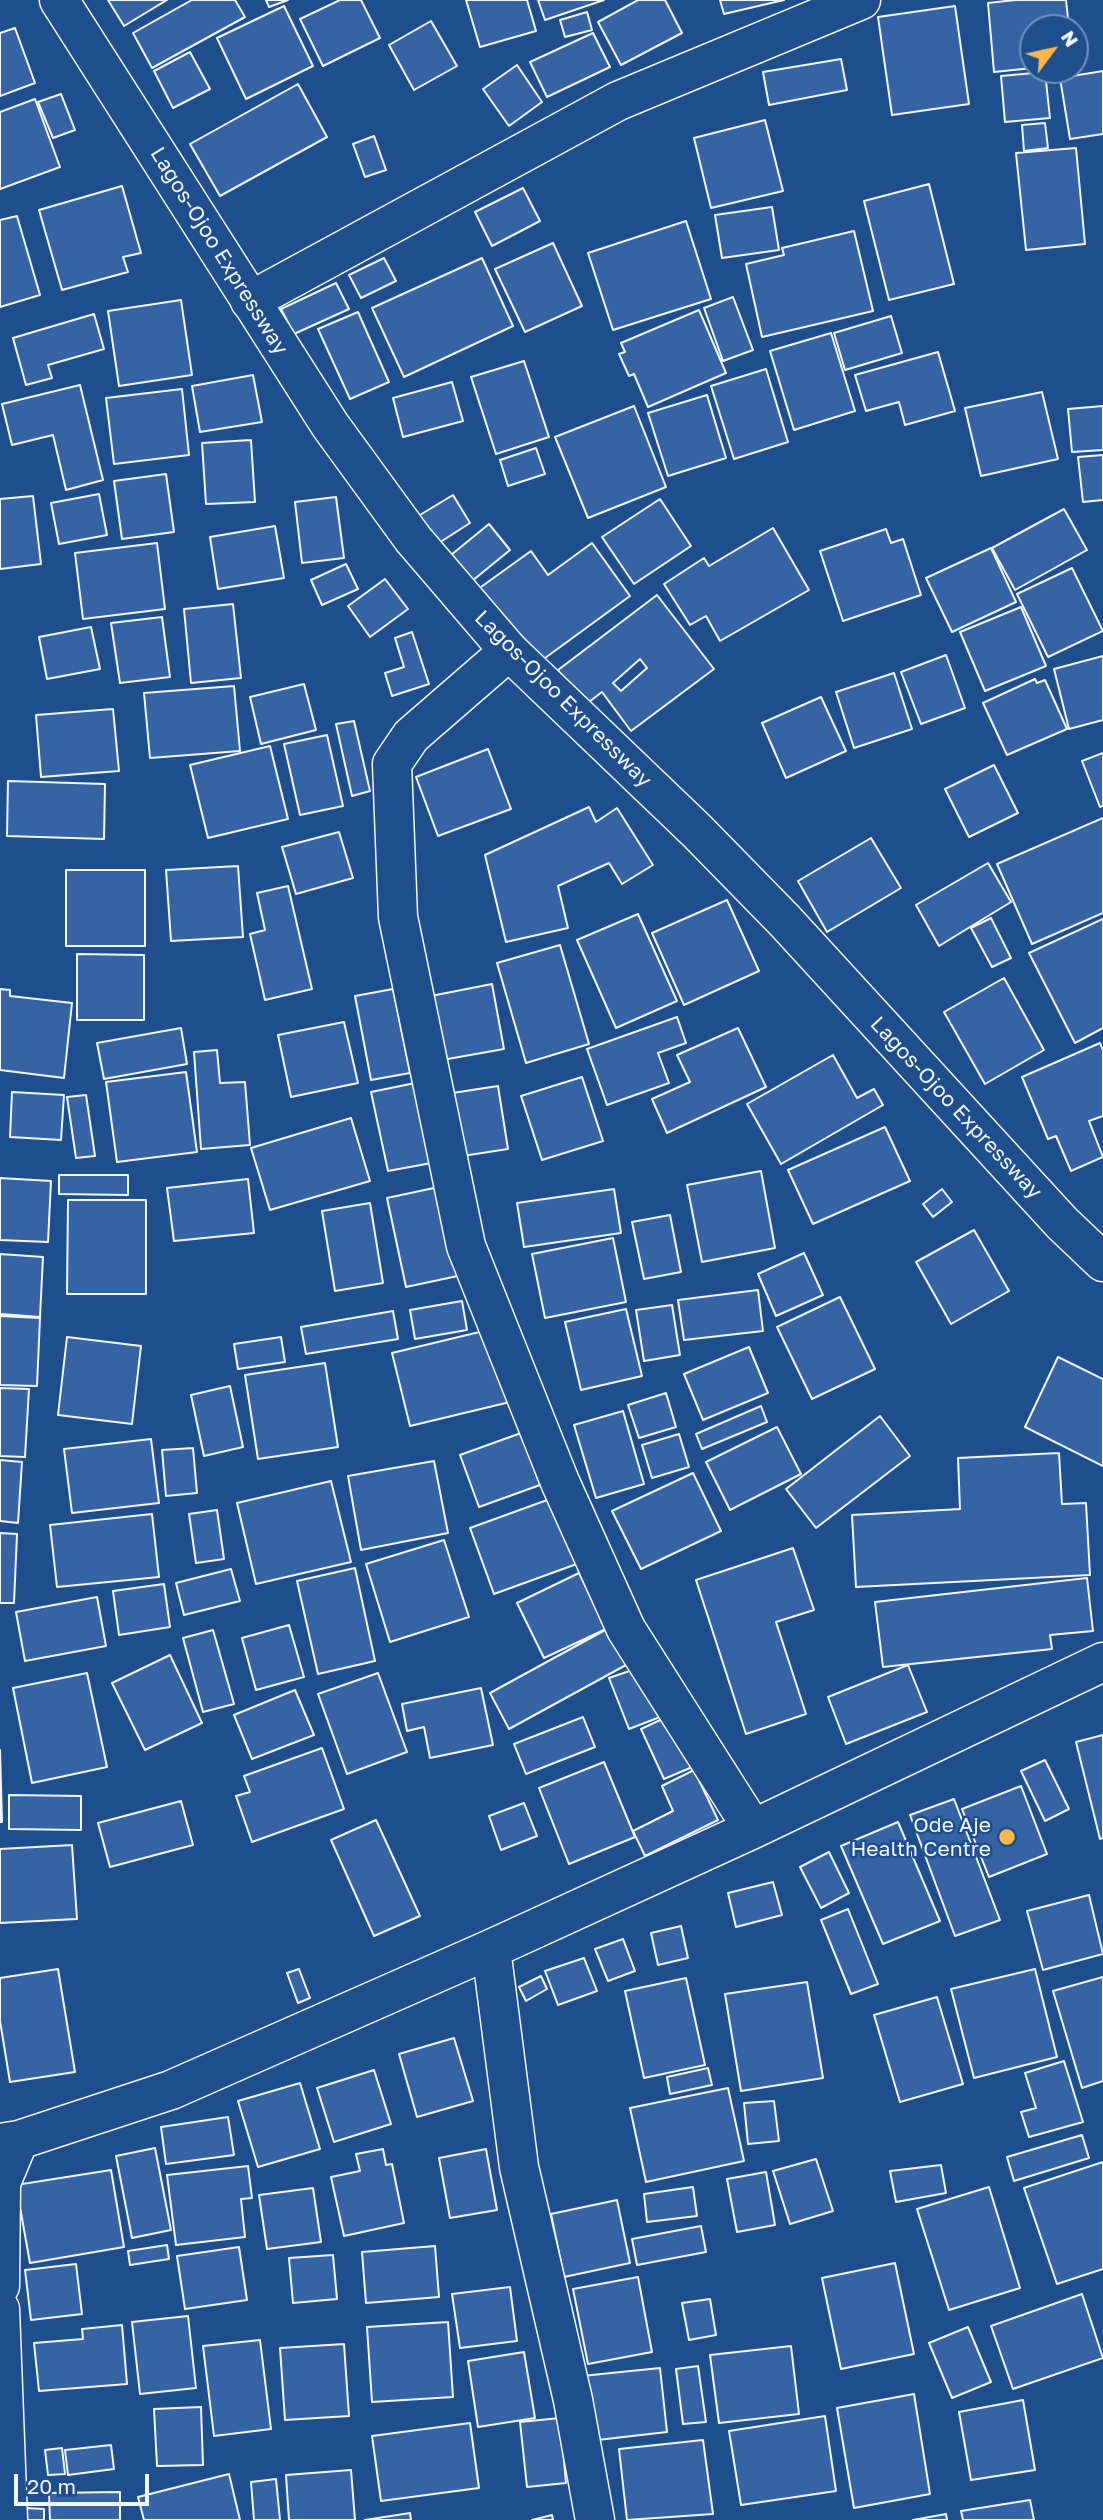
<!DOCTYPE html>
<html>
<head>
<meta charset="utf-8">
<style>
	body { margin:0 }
	#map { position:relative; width:1103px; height:2520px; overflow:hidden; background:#1f4e8c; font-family:"Golos Text",sans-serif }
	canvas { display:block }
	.north { position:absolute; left:1019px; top:14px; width:70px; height:70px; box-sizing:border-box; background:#1f4e8c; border:2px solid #7391ba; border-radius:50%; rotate:57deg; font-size:19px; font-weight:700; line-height:28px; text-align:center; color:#f2f6ff }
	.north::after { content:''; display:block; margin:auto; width:24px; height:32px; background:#ffb74d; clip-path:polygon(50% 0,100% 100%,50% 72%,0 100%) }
	.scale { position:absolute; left:14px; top:2474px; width:135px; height:32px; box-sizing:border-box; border:4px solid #f2f6ff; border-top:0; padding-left:9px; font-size:21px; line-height:24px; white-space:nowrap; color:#f2f6ff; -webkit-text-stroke:5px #1f4e8c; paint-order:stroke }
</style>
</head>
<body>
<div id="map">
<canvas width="1103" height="2520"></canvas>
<div class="north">N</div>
<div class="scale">20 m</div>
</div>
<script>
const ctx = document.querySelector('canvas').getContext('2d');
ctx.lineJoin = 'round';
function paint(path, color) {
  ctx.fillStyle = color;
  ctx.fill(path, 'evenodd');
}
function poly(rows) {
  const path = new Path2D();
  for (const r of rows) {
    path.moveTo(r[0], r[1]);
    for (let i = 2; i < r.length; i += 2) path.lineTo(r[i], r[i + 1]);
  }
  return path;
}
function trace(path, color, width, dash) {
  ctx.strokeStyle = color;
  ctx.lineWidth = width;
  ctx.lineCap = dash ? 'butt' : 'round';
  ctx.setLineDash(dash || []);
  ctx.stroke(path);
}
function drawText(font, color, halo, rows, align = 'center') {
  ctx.font = font + ' "Golos Text",sans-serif';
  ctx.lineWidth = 5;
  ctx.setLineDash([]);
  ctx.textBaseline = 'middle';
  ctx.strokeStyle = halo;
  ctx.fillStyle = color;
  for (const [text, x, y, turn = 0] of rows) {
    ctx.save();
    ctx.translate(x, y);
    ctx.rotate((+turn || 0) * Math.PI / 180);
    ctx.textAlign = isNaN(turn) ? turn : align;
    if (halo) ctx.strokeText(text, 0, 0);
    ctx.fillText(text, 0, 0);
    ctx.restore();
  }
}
const building = poly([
	[108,0,167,0,124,26,108,0],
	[192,0,235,0,245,17,152,68,133,33,192,0],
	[266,0,288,0,269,7,266,0],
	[340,0,361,0,380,38,323,66,300,19,340,0],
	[466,0,527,0,536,31,480,47,466,0],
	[538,0,604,0,545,20,538,0],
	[638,0,665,0,682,33,621,65,598,22,638,0],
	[720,0,784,0,724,14,720,0],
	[1015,0,1066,0,1069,28,1033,28,1033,68,994,72,988,3,1015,0],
	[284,6,313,66,246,99,217,38,284,6],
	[955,6,969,104,892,115,878,17,955,6],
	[587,12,592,30,565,37,560,20,587,12],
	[431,21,457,66,414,90,389,45,431,21],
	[15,28,35,83,0,96,0,33,15,28],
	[593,33,610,67,547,97,530,62,593,33],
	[190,52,210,89,173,108,154,71,190,52],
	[841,59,847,90,769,105,763,72,841,59],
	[517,65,542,102,509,126,483,89,517,65],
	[1103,71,1103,134,1070,139,1060,78,1103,71],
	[1045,72,1050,118,1005,122,1001,76,1045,72],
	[298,84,327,137,220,196,190,144,298,84],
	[61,94,75,130,53,138,38,102,61,94],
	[35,99,60,167,0,189,0,112,35,99],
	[765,120,783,191,711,208,694,138,765,120],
	[1045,123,1048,148,1024,151,1022,125,1045,123],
	[374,136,386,170,365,177,353,144,374,136],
	[1076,148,1085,244,1026,250,1016,153,1076,148],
	[929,184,954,284,889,300,864,201,929,184],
	[122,186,141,253,123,257,128,272,62,290,39,210,122,186],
	[523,188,540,221,492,246,475,212,523,188],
	[772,207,779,250,722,258,715,215,772,207],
	[17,216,40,295,0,307,0,220,17,216],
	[686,221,711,299,613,330,588,253,686,221],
	[854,231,873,311,762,337,746,264,784,255,782,248,854,231],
	[553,243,582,306,525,332,495,269,553,243],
	[384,258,396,281,361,298,349,275,384,258],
	[482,258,513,326,404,377,372,308,482,258],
	[336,283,349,309,294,334,281,309,336,283],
	[733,297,753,350,723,361,704,308,733,297],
	[181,300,192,375,119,386,108,311,181,300],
	[699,310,726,373,648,407,634,374,629,376,619,354,625,352,621,343,699,310],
	[358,312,389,382,350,399,318,329,358,312],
	[94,314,104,349,48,365,52,378,26,385,13,338,94,314],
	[891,316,902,353,845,370,834,333,891,316],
	[831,333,855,411,794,430,770,351,831,333],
	[938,352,955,411,905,425,899,402,866,411,855,375,938,352],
	[524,361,549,437,496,454,471,377,524,361],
	[766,369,788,442,734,459,711,386,766,369],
	[253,375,262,422,200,432,192,386,253,375],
	[452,382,463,421,403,437,393,398,452,382],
	[80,385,103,480,66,490,53,435,12,445,2,404,80,385],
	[182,389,189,455,114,464,106,398,182,389],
	[1042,392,1058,459,981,476,965,408,1042,392],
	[707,395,726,458,668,476,648,413,707,395],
	[634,406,666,487,588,518,555,437,634,406],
	[1103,406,1103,450,1072,452,1068,409,1103,406],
	[251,440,255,502,206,504,202,443,251,440],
	[536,448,545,474,508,486,500,460,536,448],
	[1103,455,1103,500,1083,502,1078,457,1103,455],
	[166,474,174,532,122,539,114,481,166,474],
	[99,494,107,535,59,544,51,503,99,494],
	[453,495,470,523,428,550,410,521,453,495],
	[33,496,41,564,0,569,0,499,33,496],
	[336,497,344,558,302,563,295,502,336,497],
	[660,499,691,546,634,584,602,537,660,499],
	[1064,509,1087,550,1015,590,992,548,1064,509],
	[489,524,510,550,461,590,440,564,489,524],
	[275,526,284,578,218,589,210,537,275,526],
	[773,528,809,590,720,641,706,616,690,625,664,584,704,558,709,566,773,528],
	[886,529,891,543,903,539,921,595,843,621,820,551,886,529],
	[157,543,165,609,83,619,75,553,157,543],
	[592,543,630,596,530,669,474,592,531,551,548,575,592,543],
	[991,548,1016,602,952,632,926,578,991,548],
	[346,564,358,589,322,605,311,580,346,564],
	[1072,568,1103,631,1048,657,1017,594,1072,568],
	[385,579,408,609,370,637,348,606,385,579],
	[657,595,714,669,631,731,602,692,585,705,558,670,657,595],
	[640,659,647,668,621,691,613,683,640,659],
	[233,604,241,678,191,683,184,609,233,604],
	[1021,607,1046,666,985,691,960,632,1021,607],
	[162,617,170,677,120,683,111,623,162,617],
	[91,627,100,669,47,679,39,637,91,627],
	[412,632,429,684,392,696,385,673,404,667,395,638,412,632],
	[946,655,965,708,921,724,901,672,946,655],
	[1103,656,1103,720,1069,729,1054,669,1103,656],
	[894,673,912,729,854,748,836,692,894,673],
	[1035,679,1037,683,1045,680,1067,729,1007,755,983,703,1035,679],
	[304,684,316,730,261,744,250,697,304,684],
	[234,686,240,751,150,758,144,693,234,686],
	[821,697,846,751,786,778,762,723,821,697],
	[113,709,119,771,41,777,36,715,113,709],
	[354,721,370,791,352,796,336,724,354,721],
	[327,735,343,806,300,815,284,744,327,735],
	[270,746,288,819,208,838,190,765,270,746],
	[488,749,511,809,438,836,416,777,488,749],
	[1103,753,1103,806,1100,807,1082,761,1103,753],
	[994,765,1018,813,969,837,945,789,994,765],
	[8,781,105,784,104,839,7,836,8,781],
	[589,807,596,822,617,808,653,865,622,884,609,863,558,886,568,928,506,942,485,855,589,807],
	[1103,818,1103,913,1032,944,997,864,1103,818],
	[339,832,353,878,296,894,282,847,339,832],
	[871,838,901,888,827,932,798,881,871,838],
	[988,863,1011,902,939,946,916,905,988,863],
	[238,866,243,937,171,941,166,870,238,866],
	[66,870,145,870,145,946,66,946,66,870],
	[288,886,312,989,265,1000,250,934,265,930,257,893,288,886],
	[727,900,759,971,684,1005,652,933,727,900],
	[638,914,677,1001,616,1028,577,940,638,914],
	[991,918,1011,958,992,967,971,928,991,918],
	[1103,919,1103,1028,1075,1043,1029,953,1103,919],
	[560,945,589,1044,526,1063,497,963,560,945],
	[77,954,144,955,144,1020,77,1020,77,954],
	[1004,978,1044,1050,985,1084,944,1012,1004,978],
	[492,984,504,1049,442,1060,431,996,492,984],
	[0,989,10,990,10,996,72,1003,64,1078,0,1070,0,989],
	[393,989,410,1073,371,1080,355,996,393,989],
	[677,1017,686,1043,658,1053,669,1083,607,1105,587,1049,677,1017],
	[344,1022,358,1083,291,1097,278,1035,344,1022],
	[181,1028,187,1064,104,1079,97,1043,181,1028],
	[738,1028,766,1087,667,1133,652,1099,690,1082,677,1055,738,1028],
	[1100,1043,1103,1050,1103,1116,1089,1121,1103,1157,1071,1171,1056,1136,1048,1139,1022,1077,1100,1043],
	[217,1050,220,1083,245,1082,250,1145,201,1149,194,1052,217,1050],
	[833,1055,857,1098,874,1089,883,1105,781,1164,747,1104,833,1055],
	[186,1072,197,1152,117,1162,106,1082,186,1072],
	[582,1077,603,1141,542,1160,521,1096,582,1077],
	[420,1082,437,1162,388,1171,371,1092,420,1082],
	[498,1086,508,1149,456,1157,446,1094,498,1086],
	[12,1092,64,1095,61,1140,10,1137,12,1092],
	[86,1095,95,1156,76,1158,67,1097,86,1095],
	[351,1118,370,1181,270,1210,251,1148,351,1118],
	[885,1127,910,1181,813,1224,788,1170,885,1127],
	[761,1171,775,1248,702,1262,687,1185,761,1171],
	[59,1175,128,1175,128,1195,59,1194,59,1175],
	[0,1178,51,1181,48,1242,0,1240,0,1178],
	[248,1179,254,1233,174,1241,167,1188,248,1179],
	[448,1185,467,1274,406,1287,387,1198,448,1185],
	[614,1189,621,1233,524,1247,517,1203,614,1189],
	[942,1189,952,1202,933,1217,923,1204,942,1189],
	[68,1200,146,1200,146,1294,67,1294,68,1200],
	[370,1203,383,1283,335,1291,322,1211,370,1203],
	[670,1215,681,1272,644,1279,632,1222,670,1215],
	[974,1230,1009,1291,951,1324,916,1262,974,1230],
	[613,1238,626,1302,545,1318,532,1254,613,1238],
	[804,1253,823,1295,776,1316,758,1274,804,1253],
	[0,1254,43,1257,40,1317,0,1314,0,1254],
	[758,1290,763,1331,684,1340,678,1300,758,1290],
	[840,1297,875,1369,812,1399,777,1327,840,1297],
	[462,1301,467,1330,415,1339,410,1310,462,1301],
	[672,1305,680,1355,644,1361,636,1310,672,1305],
	[626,1309,642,1376,581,1390,565,1322,626,1309],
	[393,1311,398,1339,306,1354,301,1327,393,1311],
	[0,1316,40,1318,37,1386,0,1385,0,1316],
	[492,1329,510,1402,410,1426,392,1353,492,1329],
	[67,1337,141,1346,132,1424,58,1415,67,1337],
	[281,1337,285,1362,238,1369,234,1344,281,1337],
	[749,1347,768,1393,703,1420,684,1374,749,1347],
	[1058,1357,1103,1379,1103,1466,1025,1427,1058,1357],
	[325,1363,338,1447,258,1459,245,1375,325,1363],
	[230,1386,243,1447,204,1456,191,1395,230,1386],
	[0,1388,29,1389,25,1457,0,1456,0,1388],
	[666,1393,676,1427,639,1438,628,1405,666,1393],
	[761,1406,767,1422,702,1449,696,1434,761,1406],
	[623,1411,644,1484,596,1498,574,1425,623,1411],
	[880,1416,910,1456,816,1528,786,1489,880,1416],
	[777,1427,801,1474,730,1510,706,1462,777,1427],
	[521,1433,540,1485,479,1507,460,1455,521,1433],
	[679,1434,689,1467,652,1478,642,1445,679,1434],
	[151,1439,159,1503,72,1513,64,1449,151,1439],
	[193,1448,197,1493,166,1496,162,1450,193,1448],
	[1059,1453,1062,1504,1086,1503,1090,1575,856,1587,852,1515,960,1509,958,1458,1059,1453],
	[0,1460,22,1462,18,1523,0,1521,0,1460],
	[434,1461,448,1533,361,1550,348,1476,434,1461],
	[693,1473,721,1531,641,1569,612,1511,693,1473],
	[331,1481,351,1562,256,1584,237,1503,331,1481],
	[561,1495,585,1561,494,1594,470,1528,561,1495],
	[217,1510,224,1559,196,1563,189,1514,217,1510],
	[152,1514,159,1577,57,1587,50,1525,152,1514],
	[0,1533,17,1534,14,1603,0,1603,0,1533],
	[444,1540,469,1617,390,1642,366,1564,444,1540],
	[793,1548,814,1610,776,1622,806,1714,746,1734,696,1580,793,1548],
	[355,1568,375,1661,318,1674,297,1581,355,1568],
	[231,1569,240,1601,184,1615,176,1583,231,1569],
	[579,1573,606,1629,544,1658,517,1603,579,1573],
	[1087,1578,1093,1631,1050,1635,1052,1649,883,1667,875,1602,1087,1578],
	[164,1584,170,1627,119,1635,113,1591,164,1584],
	[97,1597,106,1646,25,1661,16,1612,97,1597],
	[289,1625,304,1677,256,1690,242,1638,289,1625],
	[607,1629,626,1665,509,1729,490,1693,607,1629],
	[213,1630,234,1704,203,1712,183,1638,213,1630],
	[170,1655,202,1723,145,1750,112,1683,170,1655],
	[908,1665,927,1712,846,1744,828,1697,908,1665],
	[641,1667,660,1717,629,1729,609,1678,641,1667],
	[87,1673,107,1767,32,1783,13,1688,87,1673],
	[378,1673,407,1752,347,1774,318,1694,378,1673],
	[481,1688,493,1745,430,1758,424,1727,407,1731,402,1704,481,1688],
	[295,1690,314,1735,252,1759,234,1715,295,1690],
	[673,1714,697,1765,664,1779,641,1729,673,1714],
	[583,1717,595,1747,526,1774,514,1744,583,1717],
	[1103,1735,1103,1838,1100,1839,1076,1742,1103,1735],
	[322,1748,344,1809,252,1842,236,1796,250,1792,244,1776,322,1748],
	[0,1750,2,1822,0,1822,0,1750],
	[1045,1760,1069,1809,1045,1821,1021,1771,1045,1760],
	[604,1762,635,1837,569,1864,539,1788,604,1762],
	[694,1770,718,1820,645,1856,633,1831,673,1811,662,1786,694,1770],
	[1021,1786,1047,1854,989,1877,962,1809,1021,1786],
	[9,1795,81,1796,81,1830,9,1829,9,1795],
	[954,1799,1000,1920,955,1936,910,1815,954,1799],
	[181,1801,193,1845,110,1867,98,1823,181,1801],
	[524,1803,537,1836,501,1850,489,1816,524,1803],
	[376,1820,420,1916,374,1936,331,1840,376,1820],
	[898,1822,940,1921,883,1944,841,1846,898,1822],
	[72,1845,77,1919,0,1923,0,1849,72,1845],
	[829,1852,849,1893,821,1908,800,1867,829,1852],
	[773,1882,782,1915,736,1927,728,1893,773,1882],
	[1089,1895,1103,1954,1043,1970,1027,1911,1089,1895],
	[848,1909,878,1984,851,1994,821,1920,848,1909],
	[681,1926,688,1958,658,1965,651,1933,681,1926],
	[623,1939,635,1971,608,1981,595,1949,623,1939],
	[584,1958,597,1991,558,2005,545,1971,584,1958],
	[58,1969,75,2072,10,2082,0,2021,0,1978,58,1969],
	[299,1969,310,1998,298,2003,287,1973,299,1969],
	[1035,1969,1057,2057,974,2078,951,1989,1035,1969],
	[541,1976,547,1989,526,2001,519,1987,541,1976],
	[1103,1977,1103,2081,1082,2088,1053,1991,1103,1977],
	[686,1978,705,2065,644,2078,625,1991,686,1978],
	[807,1982,823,2078,741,2091,725,1994,807,1982],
	[937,1997,963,2084,900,2102,874,2015,937,1997],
	[454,2038,473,2101,417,2117,399,2054,454,2038],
	[1064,2061,1083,2122,1029,2137,1021,2112,1036,2108,1025,2073,1064,2061],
	[708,2068,712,2085,670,2094,667,2077,708,2068],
	[374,2070,391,2124,334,2142,317,2088,374,2070],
	[300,2083,320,2149,258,2167,238,2101,300,2083],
	[728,2088,744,2161,646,2182,630,2108,728,2088],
	[774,2101,779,2141,748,2144,744,2103,774,2101],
	[228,2117,234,2155,166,2164,161,2127,228,2117],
	[1082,2135,1089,2158,1014,2181,1007,2157,1082,2135],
	[155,2148,171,2230,132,2238,116,2156,155,2148],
	[383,2149,386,2165,392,2164,404,2223,344,2236,331,2177,360,2171,356,2154,383,2149],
	[486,2149,497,2210,450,2218,439,2158,486,2149],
	[816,2159,833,2211,790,2224,773,2171,816,2159],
	[1103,2162,1103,2269,1057,2284,1024,2188,1103,2162],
	[941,2165,946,2193,896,2202,890,2171,941,2165],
	[248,2166,252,2198,241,2199,245,2237,176,2245,167,2175,248,2166],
	[111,2170,124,2247,30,2263,16,2185,111,2170],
	[766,2172,775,2225,737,2232,727,2179,766,2172],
	[693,2187,697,2216,647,2222,644,2194,693,2187],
	[989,2187,1020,2288,949,2310,917,2209,989,2187],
	[313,2188,321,2242,267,2249,259,2195,313,2188],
	[617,2200,630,2263,564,2277,551,2214,617,2200],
	[701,2226,706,2252,637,2265,632,2239,701,2226],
	[167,2245,169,2259,130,2265,128,2251,167,2245],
	[435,2246,439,2297,366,2303,362,2252,435,2246],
	[239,2247,247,2300,185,2309,177,2256,239,2247],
	[333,2255,337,2299,293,2303,289,2258,333,2255],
	[895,2263,914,2354,841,2369,822,2278,895,2263],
	[76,2264,82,2314,31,2320,25,2270,76,2264],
	[638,2277,652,2352,588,2364,573,2289,638,2277],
	[510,2287,517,2341,460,2348,452,2294,510,2287],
	[1082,2294,1103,2358,1013,2389,991,2326,1082,2294],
	[710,2299,716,2335,689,2340,682,2303,710,2299],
	[188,2316,196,2388,140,2394,132,2322,188,2316],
	[448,2322,453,2397,372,2402,367,2327,448,2322],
	[122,2325,127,2384,39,2391,34,2343,83,2339,82,2329,122,2325],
	[968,2327,991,2382,952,2398,929,2343,968,2327],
	[260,2340,271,2429,214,2436,203,2346,260,2340],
	[344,2344,349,2416,285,2420,280,2348,344,2344],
	[791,2346,799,2414,719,2423,710,2355,791,2346],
	[524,2352,535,2418,478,2427,468,2361,524,2352],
	[698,2366,706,2422,683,2424,676,2369,698,2366],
	[660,2368,667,2432,589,2441,582,2376,660,2368],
	[914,2394,930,2494,854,2508,837,2408,914,2394],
	[1023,2400,1035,2470,971,2480,959,2412,1023,2400],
	[201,2407,203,2465,157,2466,154,2409,201,2407],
	[825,2416,836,2491,741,2505,729,2431,825,2416],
	[560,2418,566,2483,527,2487,520,2422,560,2418],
	[470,2423,479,2488,381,2501,372,2436,470,2423],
	[703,2440,713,2514,627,2520,619,2449,703,2440],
	[111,2445,114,2469,68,2475,65,2450,111,2445],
	[62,2448,65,2474,48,2475,45,2450,62,2448],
	[351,2470,355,2520,289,2520,286,2475,351,2470],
	[229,2474,240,2520,144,2520,138,2497,229,2474],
	[276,2479,280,2520,254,2520,251,2482,276,2479],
	[120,2492,120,2520,50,2520,49,2493,120,2492],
	[1030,2500,1034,2520,963,2520,961,2511,1030,2500],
	[26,2508,44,2509,44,2520,26,2520,26,2508],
	[410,2513,411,2520,365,2520,410,2513],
	[946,2514,947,2520,913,2520,946,2514],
	[552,2515,553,2520,532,2520,552,2515]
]);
paint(building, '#3563a3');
trace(building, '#f2f6ff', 2);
const street = poly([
	[250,301,618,101,861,0],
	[509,651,411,736,392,764,398,917,466,1246,560,1482,626,1629,753,1829],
	[491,1949,519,2167,573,2400,595,2520],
	[0,2143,19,2140,171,2090,491,1949,753,1829,1103,1662],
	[0,2286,1,2183,19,2140],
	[0,2309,8,2520]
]);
const secondary = poly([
	[59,0,330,425,413,539,509,651,697,831,785,921,1062,1223,1103,1262]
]);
trace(street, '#f2f6ff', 41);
trace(secondary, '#f2f6ff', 41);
trace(street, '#1f4e8c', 38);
trace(secondary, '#1f4e8c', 38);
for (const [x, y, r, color] of [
	[1007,1837,9,"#ffb74d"]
]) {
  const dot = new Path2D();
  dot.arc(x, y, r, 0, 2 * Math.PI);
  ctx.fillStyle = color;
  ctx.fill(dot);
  trace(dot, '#1f4e8c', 2.5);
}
drawText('21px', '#f2f6ff', '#1f4e8c', [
	["Lagos-Ojoo Expressway",219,251,58],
	["Lagos-Ojoo Expressway",563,699,45],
	["Lagos-Ojoo Expressway",956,1108,47]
]);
drawText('21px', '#f2f6ff', '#1f4e8c', [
	["Ode Aje",991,1825],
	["Health Centre",991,1849]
], 'right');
</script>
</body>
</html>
